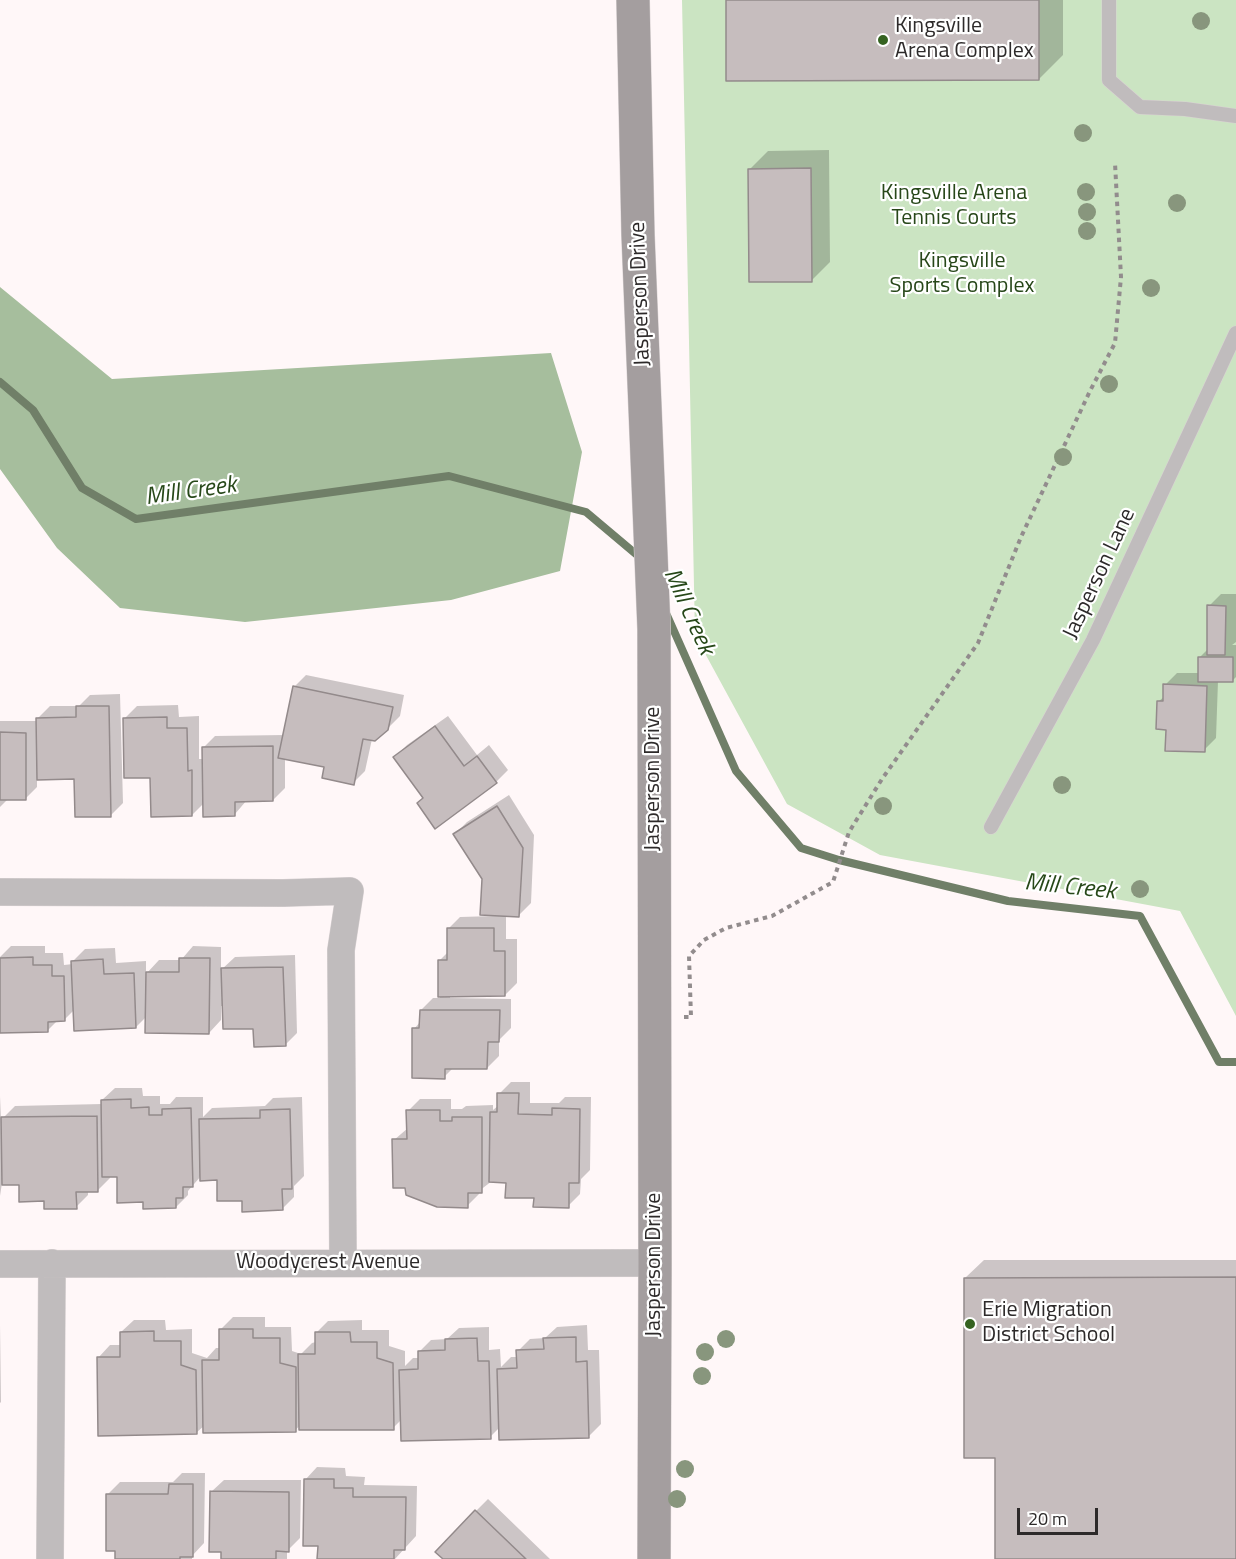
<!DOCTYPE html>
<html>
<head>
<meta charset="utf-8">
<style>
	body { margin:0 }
	#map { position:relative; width:1236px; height:1559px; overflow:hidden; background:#fff7f8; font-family:"Titillium Web",sans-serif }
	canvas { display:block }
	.scale { position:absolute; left:1017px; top:1508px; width:81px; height:27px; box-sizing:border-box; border:3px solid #2d2a2a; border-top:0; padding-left:8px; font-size:18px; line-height:21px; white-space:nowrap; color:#2d2a2a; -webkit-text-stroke:4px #fff; paint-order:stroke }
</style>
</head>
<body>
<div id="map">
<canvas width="1236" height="1559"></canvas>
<div class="scale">20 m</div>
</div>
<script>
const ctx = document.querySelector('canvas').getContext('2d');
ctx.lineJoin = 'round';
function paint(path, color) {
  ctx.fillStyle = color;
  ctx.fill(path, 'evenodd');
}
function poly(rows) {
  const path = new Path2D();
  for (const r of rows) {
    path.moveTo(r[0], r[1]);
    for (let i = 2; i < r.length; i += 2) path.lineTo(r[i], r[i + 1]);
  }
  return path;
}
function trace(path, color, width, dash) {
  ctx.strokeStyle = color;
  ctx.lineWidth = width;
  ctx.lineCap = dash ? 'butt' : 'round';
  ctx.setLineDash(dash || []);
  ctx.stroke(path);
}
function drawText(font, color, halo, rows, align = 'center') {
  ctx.font = font + ' "Titillium Web",sans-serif';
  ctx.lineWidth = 4.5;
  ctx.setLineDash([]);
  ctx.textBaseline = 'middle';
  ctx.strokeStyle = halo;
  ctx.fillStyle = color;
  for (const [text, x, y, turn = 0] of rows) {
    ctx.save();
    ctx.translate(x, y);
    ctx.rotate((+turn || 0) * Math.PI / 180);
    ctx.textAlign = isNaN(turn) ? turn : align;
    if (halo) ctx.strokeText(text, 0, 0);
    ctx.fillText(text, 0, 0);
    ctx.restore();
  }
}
paint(poly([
	[682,0,1236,0,1236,1016,1180,911,880,855,787,804,695,635]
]), '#cbe4c2');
paint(poly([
	[0,287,112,379,551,353,582,452,560,571,451,600,245,622,120,608,57,548,0,469]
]), '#a6be9d');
paint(poly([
	[728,0,1063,0,1063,55,1039,79],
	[829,150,830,262,812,280,750,169,768,151],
	[1221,594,1236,594,1236,642,1232,645,1236,645,1236,677,1232,681,1218,681,1216,738,1204,750,1159,701,1165,696,1165,685,1177,673,1200,673,1200,657,1208,649,1209,606],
	[306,675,404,695,400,716,387,729,372,739,365,771,353,783,326,766,285,758,285,788,273,800,247,800,235,814,204,803,192,815,152,776,125,718,137,706,178,705,179,717,199,716,199,759,203,759,203,748,215,736,284,735,294,687],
	[120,694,123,803,111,815,75,778,37,778,37,787,25,799,8,799,0,807,0,721,37,721,37,719,50,706,79,706,90,695],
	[448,716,477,755,489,745,508,770,496,782,395,757,407,745],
	[509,795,534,835,531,903,519,915,506,914,506,939,517,939,517,983,505,995,450,995,450,998,511,999,511,1028,499,1040,499,1056,487,1068,453,1068,444,1077,414,1029,421,1021,421,1010,433,998,440,998,439,961,448,952,448,929,460,917,494,916,484,879,455,834,467,822],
	[11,946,45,946,45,953,63,953,64,965,73,964,73,961,85,949,115,948,116,963,146,961,146,974,159,960,181,960,193,946,221,947,221,970,235,957,295,955,297,1033,285,1045,224,1006,221,1006,221,1020,209,1033,147,1016,136,1027,75,1009,64,1020,58,1020,47,1031,0,1031,0,957],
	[511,1082,530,1082,530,1103,559,1103,565,1097,591,1097,590,1170,581,1179,580,1194,568,1206,535,1197,507,1182,492,1181,479,1191,479,1194,467,1206,394,1140,408,1128,408,1111,420,1099,451,1099,451,1109,462,1109,466,1106,493,1105,493,1110,499,1105,499,1094],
	[115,1088,142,1088,143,1096,160,1096,160,1104,170,1104,176,1097,203,1097,203,1117,212,1108,265,1106,273,1098,302,1097,304,1176,294,1186,294,1197,282,1209,244,1199,218,1179,201,1176,188,1191,188,1195,176,1207,144,1201,118,1176,110,1176,110,1178,97,1191,88,1191,88,1195,76,1207,46,1200,20,1183,2,1183,0,1196,0,1096,1,1120,15,1106,102,1104,102,1100],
	[984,1260,1236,1260,1236,1559,996,1559,996,1457,965,1278],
	[233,1317,265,1317,265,1327,291,1327,292,1351,301,1354,312,1343,316,1342,316,1333,328,1321,362,1320,362,1330,389,1330,389,1346,405,1351,405,1366,413,1358,419,1358,419,1352,431,1340,447,1339,459,1328,489,1327,489,1350,500,1349,501,1367,511,1357,518,1357,518,1351,530,1339,545,1338,557,1327,587,1325,588,1350,599,1350,601,1424,589,1436,500,1427,490,1437,402,1419,393,1428,301,1425,295,1430,205,1425,196,1433,98,1358,110,1345,121,1345,121,1332,134,1320,165,1320,166,1330,192,1329,192,1353,207,1358,216,1348,221,1348,220,1330],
	[0,1324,1,1402,0,1403],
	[317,1467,345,1468,346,1476,365,1477,364,1485,417,1486,416,1536,395,1559,319,1559,319,1544,305,1480],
	[182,1473,205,1473,204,1543,192,1556,192,1559,117,1559,108,1494,120,1482,173,1482],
	[224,1480,301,1480,300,1538,287,1551,287,1559,223,1559,211,1492],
	[488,1499,550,1559,445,1559,476,1511]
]), '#0003');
trace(poly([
	[0,382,33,410,82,488,136,519,449,476,586,512,643,560],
	[666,613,736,771,801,848,839,860,1008,901,1140,916,1219,1062,1236,1062]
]), '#707f68', 8);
const building = poly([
	[726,0,1039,0,1039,80,726,81,726,0],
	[811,168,812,282,749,282,748,169,811,168],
	[1207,605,1226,606,1225,655,1207,655,1207,605],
	[1198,657,1233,657,1233,682,1198,682,1198,657],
	[1163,684,1207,686,1205,752,1165,751,1166,730,1156,729,1157,701,1163,701,1163,684],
	[293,686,393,707,388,730,375,741,363,739,354,785,322,778,324,767,278,758,293,686],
	[76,706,109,706,111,817,75,817,74,779,37,780,36,718,76,717,76,706],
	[167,717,167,728,187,728,188,771,192,770,192,816,151,817,150,778,124,778,123,718,167,717],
	[435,726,464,766,477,756,497,783,435,829,417,803,423,798,393,757,435,726],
	[0,732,26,733,26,800,0,800,0,732],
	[273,746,273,801,235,802,235,816,203,817,202,747,273,746],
	[497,806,523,848,519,917,480,915,482,879,453,834,497,806],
	[447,928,494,928,494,951,505,951,505,996,438,997,438,960,447,960,447,928],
	[33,957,33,965,52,965,52,976,64,976,65,1021,48,1022,48,1032,0,1033,0,958,33,957],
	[179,958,210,958,209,1034,145,1033,146,972,179,972,179,958],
	[103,959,104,974,134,973,136,1028,74,1031,71,961,103,959],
	[283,967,286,1046,254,1047,253,1029,223,1029,221,968,283,967],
	[420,1010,500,1010,499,1042,488,1042,487,1069,445,1069,445,1079,412,1078,412,1028,419,1028,420,1010],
	[497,1093,519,1093,518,1114,552,1115,552,1108,580,1109,579,1183,569,1183,569,1208,533,1207,534,1198,505,1198,506,1183,489,1182,490,1112,497,1112,497,1093],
	[131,1099,131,1108,149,1107,149,1115,162,1115,162,1109,191,1108,193,1187,183,1187,183,1198,176,1198,176,1208,143,1209,143,1202,117,1203,117,1177,102,1177,101,1100,131,1099],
	[290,1109,292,1189,282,1189,283,1210,242,1212,242,1201,217,1201,217,1180,200,1181,199,1119,260,1118,260,1110,290,1109],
	[406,1110,440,1110,440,1121,452,1121,452,1117,482,1117,482,1193,468,1193,468,1208,437,1207,406,1195,405,1188,393,1188,392,1139,407,1139,406,1110],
	[97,1116,98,1192,76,1192,77,1209,44,1209,44,1201,19,1202,19,1185,2,1185,1,1117,97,1116],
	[1236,1277,1236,1559,995,1559,995,1458,964,1458,964,1278,1236,1277],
	[219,1329,253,1329,253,1338,280,1338,280,1363,296,1367,296,1432,203,1433,202,1360,219,1360,219,1329],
	[154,1331,154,1341,181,1341,181,1365,196,1370,197,1434,98,1436,97,1357,120,1357,120,1332,154,1331],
	[315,1332,350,1332,351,1342,377,1342,377,1358,393,1363,394,1430,299,1430,298,1354,315,1354,315,1332],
	[576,1337,576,1362,587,1361,589,1438,499,1440,497,1369,517,1368,516,1350,544,1349,543,1338,576,1337],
	[477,1338,478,1361,489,1361,491,1439,401,1441,399,1370,418,1369,418,1351,445,1350,445,1339,477,1338],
	[304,1479,334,1479,334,1488,353,1488,353,1497,406,1497,405,1550,394,1550,394,1559,317,1559,318,1546,303,1546,304,1479],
	[169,1484,193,1484,193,1557,180,1557,180,1559,115,1559,115,1551,106,1551,106,1494,168,1494,169,1484],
	[210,1491,289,1492,289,1552,276,1551,276,1559,221,1559,221,1552,209,1552,210,1491],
	[475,1510,526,1559,443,1559,435,1552,475,1510]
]);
paint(building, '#c6bdbe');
trace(building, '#938a8b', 1.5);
const lane = poly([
	[1109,0,1109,80,1140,107,1185,109,1236,116],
	[991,827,1093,640,1236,333]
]);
const street = poly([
	[0,892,283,893,350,891,341,950,343,1263],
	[0,1264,655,1263],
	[50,1559,52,1263]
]);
const secondary = poly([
	[633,0,638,235,654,629,655,1263,654,1559]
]);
trace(lane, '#d9d2d3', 15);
trace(street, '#d9d2d3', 28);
trace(secondary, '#d9d2d3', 34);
trace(poly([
	[684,1017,691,1017,689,956,704,940,726,928,772,916,833,882,849,832,882,779,978,643,1021,537,1090,391,1115,343,1121,277,1115,163]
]), '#928c8d', 4, [4.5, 4.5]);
trace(lane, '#c0bcbd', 14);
trace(street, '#c0bcbd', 27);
trace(secondary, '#a49e9f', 33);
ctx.fillStyle = '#88967d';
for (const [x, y] of [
	[1201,21],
	[1083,133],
	[1086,192],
	[1177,203],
	[1087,212],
	[1087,231],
	[1151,288],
	[1109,384],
	[1063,457],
	[1062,785],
	[883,806],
	[1140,889],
	[726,1339],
	[705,1352],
	[702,1376],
	[685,1469],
	[677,1499]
]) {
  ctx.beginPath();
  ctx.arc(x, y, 9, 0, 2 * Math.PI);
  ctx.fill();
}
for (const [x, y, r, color] of [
	[883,40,6,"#356321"],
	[970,1324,6,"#356321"]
]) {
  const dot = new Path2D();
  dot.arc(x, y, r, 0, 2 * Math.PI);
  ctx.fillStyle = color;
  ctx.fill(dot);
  trace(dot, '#fff', 2);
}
drawText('22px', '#2d2a2a', '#fff', [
	["Kingsville",895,27],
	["Arena Complex",895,52],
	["Erie Migration",982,1311],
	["District School",982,1336]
], 'left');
drawText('22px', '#274719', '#fff', [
	["Kingsville Arena",954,194],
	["Tennis Courts",954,219],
	["Kingsville",962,262],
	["Sports Complex",962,287]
]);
drawText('22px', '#2d2a2a', '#fff', [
	["Jasperson Drive",641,294,-92],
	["Jasperson Lane",1100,574,-65],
	["Jasperson Drive",654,779,-90],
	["Woodycrest Avenue",328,1263],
	["Jasperson Drive",655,1265,-90]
]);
drawText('italic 24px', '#274819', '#fff', [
	["Mill Creek",191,492,-8],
	["Mill Creek",688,612,66],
	["Mill Creek",1070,888,6]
]);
</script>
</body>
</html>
